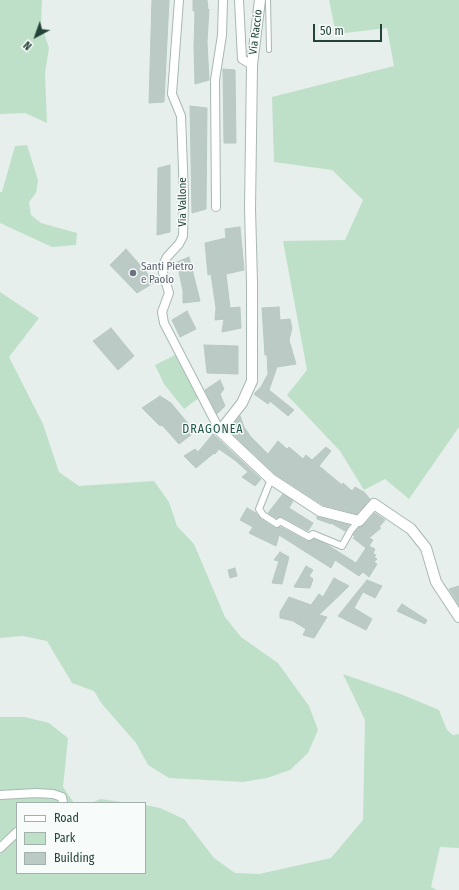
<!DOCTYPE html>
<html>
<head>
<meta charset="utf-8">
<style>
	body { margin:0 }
	#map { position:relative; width:459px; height:890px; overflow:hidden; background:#e6efeb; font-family:"Fira Sans Condensed",sans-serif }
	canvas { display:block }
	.legend { position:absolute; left:16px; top:802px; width:130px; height:72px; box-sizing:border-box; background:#f7fbf9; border:1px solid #a3b1ad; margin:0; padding:5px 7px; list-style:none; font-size:12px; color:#24423a }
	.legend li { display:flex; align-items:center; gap:8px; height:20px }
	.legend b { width:20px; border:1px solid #a3b1ad }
	.north { position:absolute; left:16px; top:16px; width:40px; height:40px; -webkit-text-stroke:3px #f7fbf9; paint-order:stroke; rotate:221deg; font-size:11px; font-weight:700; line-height:16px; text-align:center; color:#24423a }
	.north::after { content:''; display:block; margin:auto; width:14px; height:18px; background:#24423a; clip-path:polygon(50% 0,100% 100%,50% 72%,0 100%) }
	.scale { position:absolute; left:313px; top:24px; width:69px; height:18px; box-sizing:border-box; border:2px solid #24423a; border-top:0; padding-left:5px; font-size:12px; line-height:14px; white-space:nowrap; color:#24423a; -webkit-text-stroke:3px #f7fbf9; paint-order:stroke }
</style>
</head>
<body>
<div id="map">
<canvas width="459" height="890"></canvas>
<ul class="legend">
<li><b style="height:5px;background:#fff"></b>Road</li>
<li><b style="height:11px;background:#bfe0c8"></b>Park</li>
<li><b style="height:11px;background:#bbcac4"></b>Building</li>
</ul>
<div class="north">N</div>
<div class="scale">50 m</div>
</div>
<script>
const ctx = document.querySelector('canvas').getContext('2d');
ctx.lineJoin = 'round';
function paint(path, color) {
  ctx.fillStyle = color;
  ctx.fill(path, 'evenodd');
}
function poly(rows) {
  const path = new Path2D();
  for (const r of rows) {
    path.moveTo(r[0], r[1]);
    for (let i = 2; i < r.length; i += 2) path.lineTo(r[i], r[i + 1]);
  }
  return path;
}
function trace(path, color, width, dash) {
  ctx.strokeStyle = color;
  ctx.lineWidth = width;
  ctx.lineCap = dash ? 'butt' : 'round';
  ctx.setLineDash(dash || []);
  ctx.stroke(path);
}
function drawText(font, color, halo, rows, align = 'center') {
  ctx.font = font + ' "Fira Sans Condensed",sans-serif';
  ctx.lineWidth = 3;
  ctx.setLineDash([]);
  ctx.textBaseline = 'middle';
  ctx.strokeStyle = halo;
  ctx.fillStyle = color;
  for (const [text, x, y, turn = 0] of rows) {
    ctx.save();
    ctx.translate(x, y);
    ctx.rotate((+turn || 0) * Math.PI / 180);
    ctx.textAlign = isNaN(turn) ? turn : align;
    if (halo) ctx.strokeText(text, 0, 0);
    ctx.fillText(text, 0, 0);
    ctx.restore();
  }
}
paint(poly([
	[0,0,42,0,41,24,49,48,45,73,47,123,25,113,0,114],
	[329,0,459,0,459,427,409,499,385,479,364,490,340,451,287,395,307,370,283,241,345,240,363,200,332,170,274,162,272,97,394,66,387,28,336,34],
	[27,145,38,180,36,193,29,202,31,215,41,223,77,233,76,245,52,247,0,223,0,192,2,192,15,146],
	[0,292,39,318,9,357,43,424,59,472,79,486,154,481,169,502,177,526,194,544,225,617,241,637,278,663,309,706,318,730,308,753,290,770,267,778,243,782,169,778,148,765,136,743,102,704,94,691,72,683,47,641,23,636,0,638],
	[177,354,200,397,184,409,164,384,155,365],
	[343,674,403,695,439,710,447,730,453,735,459,734,459,848,440,847,431,887,437,890,0,890,0,717,25,717,49,723,68,738,63,787,74,803,17,803,17,873,145,873,145,805,160,808,184,819,214,858,235,873,259,874,331,858,363,820,365,720],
	[101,799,128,803,90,803]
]), '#bfe0c8');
const building = poly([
	[152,0,169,0,164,102,149,103,152,0],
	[193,0,207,0,208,10,209,9,207,42,209,80,195,84,194,47,195,11,193,11,193,0],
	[223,69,235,70,236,143,224,143,223,69],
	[190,106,207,108,206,209,192,213,190,106],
	[170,165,170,232,157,235,158,168,170,165],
	[240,227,244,270,226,274,230,308,240,307,241,328,222,332,224,319,215,320,216,308,211,274,208,275,205,243,226,238,225,229,240,227],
	[126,249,155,282,137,293,110,265,126,249],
	[189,257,200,301,183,303,183,291,177,262,189,257],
	[279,307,280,320,290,319,292,328,289,340,296,364,277,367,269,390,294,410,288,416,270,401,268,404,254,394,261,387,268,374,267,355,265,355,262,308,279,307],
	[187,311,196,329,180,337,172,320,187,311],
	[111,328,134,356,118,370,93,341,111,328],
	[204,345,238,346,238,374,207,373,204,345],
	[220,380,224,389,220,394,225,406,217,414,205,390,220,380],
	[160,396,171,403,195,432,179,444,162,425,160,426,142,408,160,396],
	[240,416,244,427,251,437,268,454,278,441,287,449,289,447,303,459,306,455,312,460,326,447,331,451,319,466,342,485,343,483,352,491,355,487,364,492,370,499,357,514,323,505,275,474,230,432,229,430,240,416],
	[213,434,261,479,255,486,242,477,248,472,236,461,219,449,215,454,214,453,196,468,184,456,195,449,198,452,213,434],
	[283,494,293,501,289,508,313,523,308,531,282,517,279,517,276,518,268,513,283,494],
	[247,508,256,513,261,519,275,528,278,528,281,527,307,541,310,541,314,539,326,544,356,563,366,548,353,538,355,536,353,535,359,527,364,525,375,513,385,520,379,527,381,528,369,538,373,540,369,546,375,549,373,554,376,555,374,557,377,559,374,562,377,564,369,577,363,572,359,576,335,560,331,568,279,535,276,546,249,533,253,527,240,520,247,508],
	[317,517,318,517,349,525,345,531,331,523,331,524,317,519,317,517],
	[280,552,289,557,282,584,272,583,279,561,274,560,280,552],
	[306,566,313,570,309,576,313,579,310,588,294,587,306,566],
	[235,568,237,576,230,578,228,570,235,568],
	[334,578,349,586,319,615,327,617,314,638,303,635,306,629,293,621,280,618,280,612,289,597,311,605,319,594,323,597,334,578],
	[367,580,382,586,375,598,363,592,354,608,372,619,366,630,338,616,367,580],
	[459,586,459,605,449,589,459,586],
	[402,604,427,620,425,624,397,611,402,604]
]);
paint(building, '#bbcac4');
trace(building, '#b8c9c2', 1);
const service = poly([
	[268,0,269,50]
]);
const pedestrian = poly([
	[271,479,259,509,263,515,277,524,280,521,309,537,313,534,342,546,351,530,359,521]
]);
const minor = poly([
	[179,0,172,94,181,116,184,195,183,236,179,244,167,257,163,265,163,273,169,293,162,312,164,323,220,431],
	[239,0,242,59,252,65],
	[216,207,215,80,222,35,223,0],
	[0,795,36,793,53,794,62,797,63,803],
	[0,848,17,832]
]);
const tertiary = poly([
	[260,0,252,65,250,209,252,283,252,381,242,403,220,431,271,479,320,511,359,521,374,504,411,529,426,548,436,582,459,617]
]);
trace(service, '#a8b8b2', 6);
trace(pedestrian, '#a8b8b2', 8);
trace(minor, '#a8b8b2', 10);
trace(tertiary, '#a8b8b2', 12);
trace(service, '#fff', 4);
trace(pedestrian, '#fff', 6);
trace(minor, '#fff', 8);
trace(tertiary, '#fff', 10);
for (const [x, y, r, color] of [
	[133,273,4,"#6b7280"]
]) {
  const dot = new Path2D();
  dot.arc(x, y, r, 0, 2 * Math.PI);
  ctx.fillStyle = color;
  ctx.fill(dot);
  trace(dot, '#f7fbf9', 1.5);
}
drawText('11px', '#24423a', '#f7fbf9', [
	["Via Raccio",256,32,-83],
	["Via Vallone",183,202,-90]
]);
drawText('11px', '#5b616d', '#f7fbf9', [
	["Santi Pietro",141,267],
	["e Paolo",141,280]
], 'left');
ctx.letterSpacing = '1px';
drawText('12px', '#1f5548', '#f7fbf9', [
	["DRAGONEA",213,430]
]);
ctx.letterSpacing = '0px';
</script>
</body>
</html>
